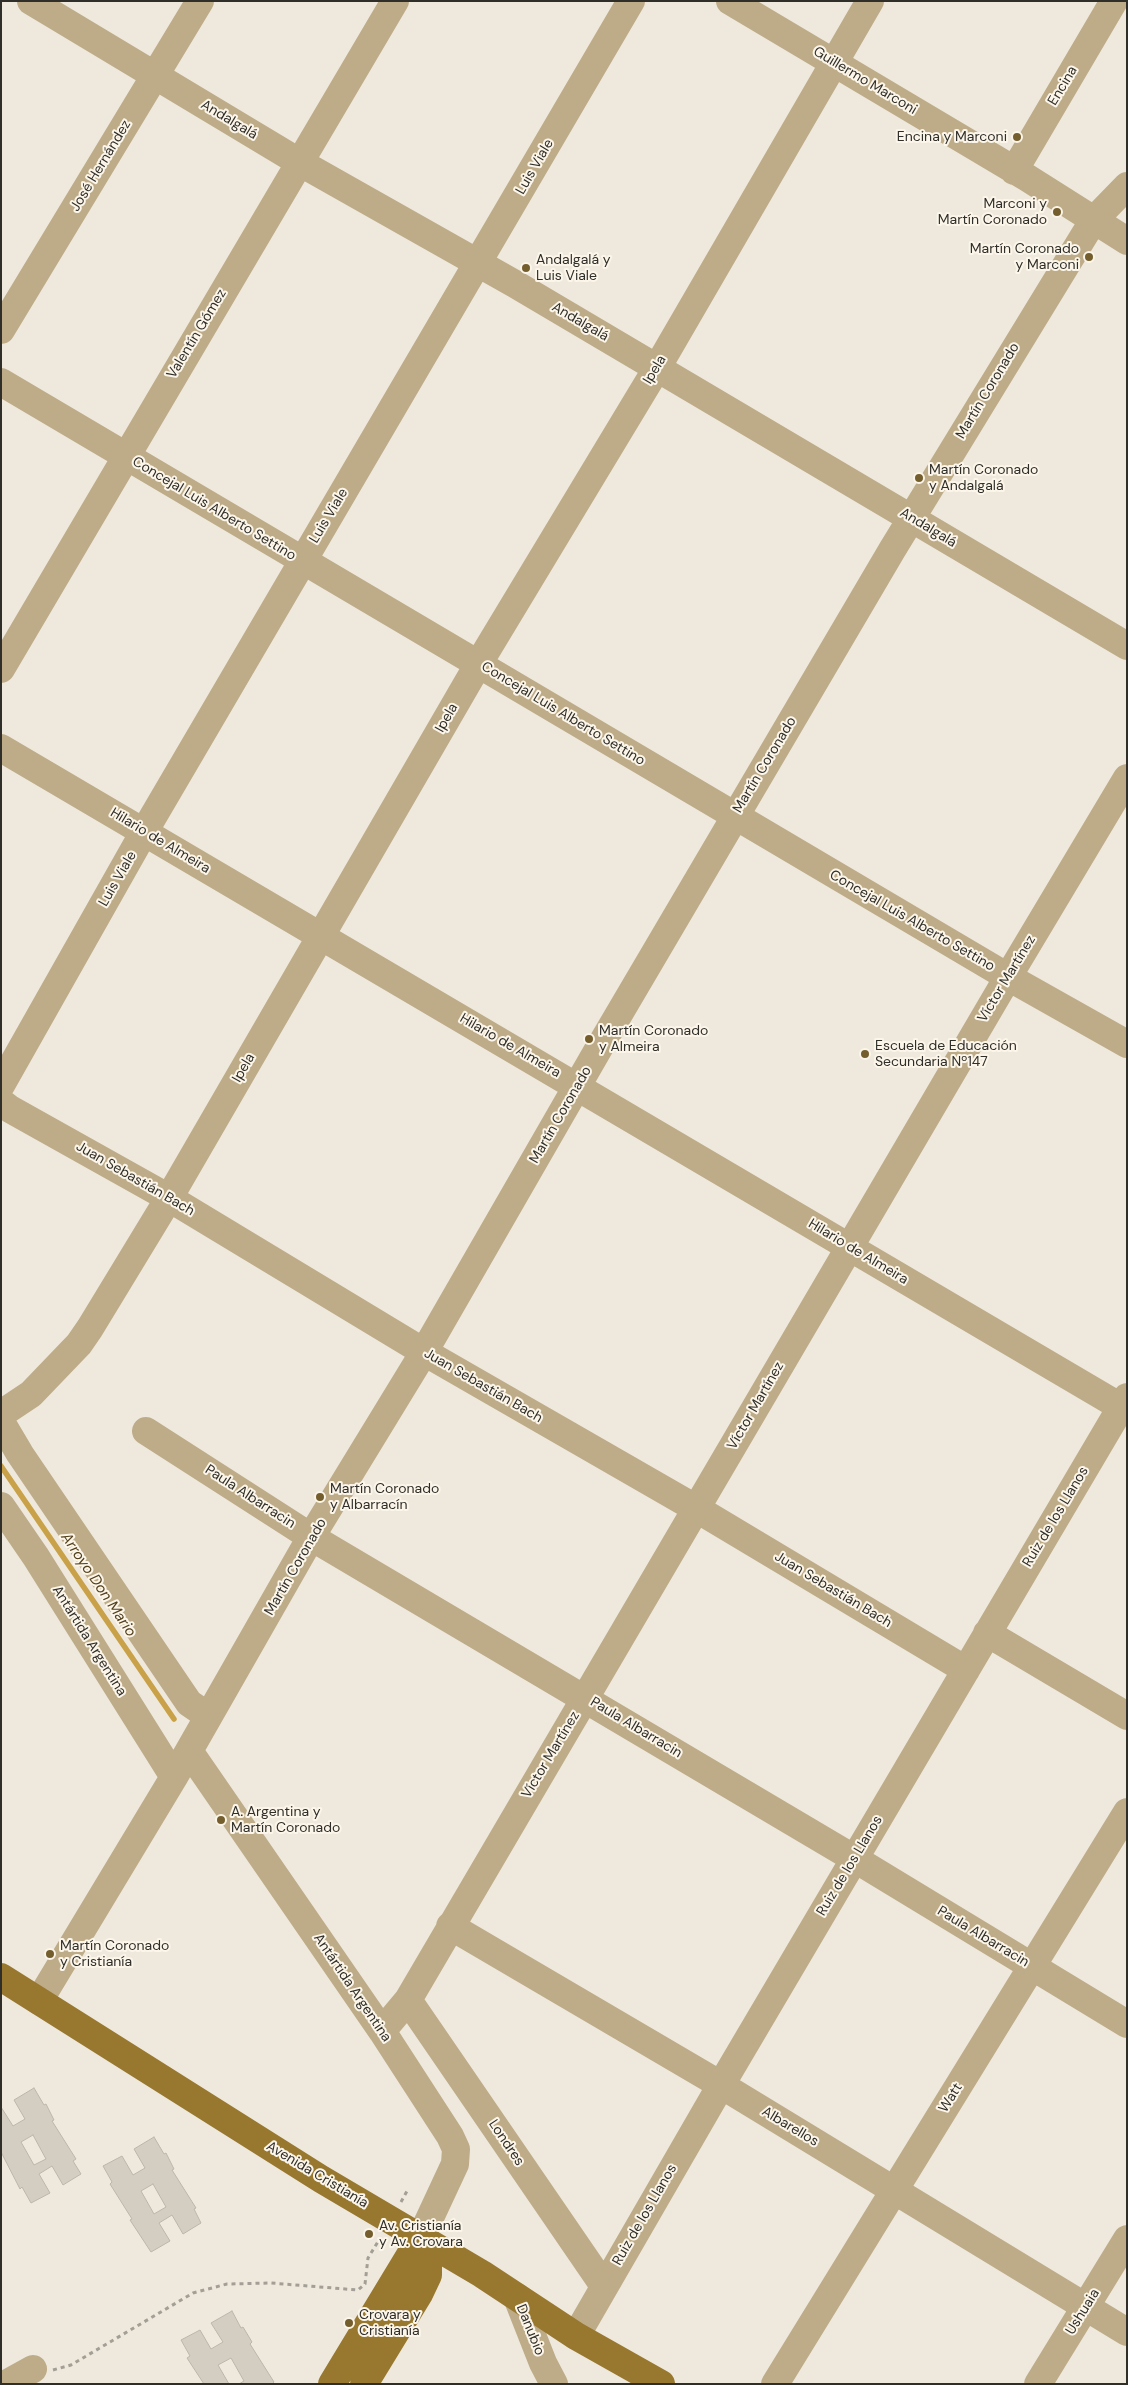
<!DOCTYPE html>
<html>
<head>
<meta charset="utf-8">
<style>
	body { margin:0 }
	#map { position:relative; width:1128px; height:2385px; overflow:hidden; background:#efe9dd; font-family:"DM Sans",sans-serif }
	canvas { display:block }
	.frame { position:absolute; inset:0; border:2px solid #302e29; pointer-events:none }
</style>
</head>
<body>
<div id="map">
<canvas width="1128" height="2385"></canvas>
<div class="frame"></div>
</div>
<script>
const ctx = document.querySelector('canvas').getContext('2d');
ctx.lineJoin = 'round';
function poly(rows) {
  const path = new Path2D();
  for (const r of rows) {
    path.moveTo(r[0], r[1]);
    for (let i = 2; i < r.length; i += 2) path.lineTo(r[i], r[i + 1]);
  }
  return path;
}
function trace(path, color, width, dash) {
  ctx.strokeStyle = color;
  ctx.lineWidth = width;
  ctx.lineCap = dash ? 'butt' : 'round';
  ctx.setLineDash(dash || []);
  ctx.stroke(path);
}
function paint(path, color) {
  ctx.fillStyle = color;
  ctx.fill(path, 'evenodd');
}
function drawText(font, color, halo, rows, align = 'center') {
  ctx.font = font + ' "DM Sans",sans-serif';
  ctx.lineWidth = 4;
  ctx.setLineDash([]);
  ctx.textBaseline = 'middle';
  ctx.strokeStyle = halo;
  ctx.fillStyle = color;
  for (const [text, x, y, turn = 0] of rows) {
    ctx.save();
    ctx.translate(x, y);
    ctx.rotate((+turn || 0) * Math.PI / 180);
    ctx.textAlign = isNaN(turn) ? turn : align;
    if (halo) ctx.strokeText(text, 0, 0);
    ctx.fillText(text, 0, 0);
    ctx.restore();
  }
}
trace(poly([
	[1,1466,174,1719]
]), '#c9a149', 5.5);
const building = poly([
	[34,2088,44,2105,46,2104,54,2120,52,2121,76,2159,73,2161,81,2174,63,2185,52,2166,39,2174,50,2193,31,2203,22,2187,20,2189,1,2152,1,2107,13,2126,25,2119,14,2100,34,2088],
	[33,2135,46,2159,34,2165,21,2142,33,2135],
	[154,2137,164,2154,166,2153,174,2169,172,2170,196,2208,194,2209,201,2223,183,2234,172,2215,159,2223,170,2241,151,2252,130,2220,132,2219,110,2184,112,2182,103,2166,122,2156,133,2175,145,2168,134,2149,154,2137],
	[153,2184,166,2207,154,2214,141,2191,153,2184],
	[232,2311,241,2328,243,2327,252,2342,250,2344,274,2382,272,2384,239,2384,244,2381,231,2358,218,2365,229,2384,204,2384,187,2358,190,2356,181,2340,200,2330,211,2349,223,2342,211,2323,232,2311]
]);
paint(building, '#d4cec2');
trace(building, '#bcb6aa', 1);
trace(poly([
	[401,2202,407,2191],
	[53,2370,71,2365,193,2293,227,2284,271,2283,358,2290,365,2284,368,2258,379,2240]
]), '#a39f96', 3, [4, 4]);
trace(poly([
	[31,1,299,162,515,284,1127,646],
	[730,1,1026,177,1127,241],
	[1014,171,1114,1],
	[1,330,200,1],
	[1,382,1008,977,1127,1044],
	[1,669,395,1],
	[1,748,1121,1407],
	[1,1085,144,832,631,1],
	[1,1102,10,1109,169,1198,424,1352,697,1509,966,1670],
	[1,1414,31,1394,79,1344,90,1328,169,1198,479,663,657,368,870,1],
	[1,1422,20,1454,189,1703,208,1716],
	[146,1431,311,1537,855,1859,1127,2024],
	[1,1506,36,1557,174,1777],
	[987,1633,1127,1716],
	[189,1751,382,2031,450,2136,456,2149,455,2164,421,2237],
	[450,1926,721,2085,1127,2332],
	[408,2000,604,2286],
	[39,2001,174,1777,311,1537,424,1352,599,1048,892,550,1093,221,1127,186],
	[382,2031,408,2000,1008,977,1127,778],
	[517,2297,543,2363,554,2384],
	[576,2336,721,2085,1127,1397],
	[6,2384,33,2369],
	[775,2384,1127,1812],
	[1038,2384,1127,2239]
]), '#beac89', 28);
trace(poly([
	[1,1977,321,2179,482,2274,576,2336,661,2384],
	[332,2384,421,2237],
	[364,2384,419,2294,428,2275,428,2258,421,2237]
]), '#98772f', 28);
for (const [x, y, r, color] of [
	[1017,137,5,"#755e2e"],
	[1057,212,5,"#755e2e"],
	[1089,257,5,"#755e2e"],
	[526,268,5,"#755e2e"],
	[919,478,5,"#755e2e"],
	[589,1039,5,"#755e2e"],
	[865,1054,5,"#755e2e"],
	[320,1497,5,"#755e2e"],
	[221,1820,5,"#755e2e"],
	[50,1954,5,"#755e2e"],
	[369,2234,5,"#755e2e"],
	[349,2323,5,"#755e2e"]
]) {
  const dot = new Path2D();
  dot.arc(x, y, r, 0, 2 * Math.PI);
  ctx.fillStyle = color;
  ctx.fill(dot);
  trace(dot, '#fcf6ea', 2);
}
drawText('14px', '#302e29', '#fcf6ea', [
	["Guillermo Marconi",865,81,31],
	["Encina",1063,86,-59],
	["Andalgalá",229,120,31],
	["José Hernández",101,166,-59],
	["Luis Viale",535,167,-60],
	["Andalgalá",580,322,30],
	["Valentín Gómez",197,334,-59],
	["Ipela",655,370,-59],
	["Martín Coronado",988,391,-59],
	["Concejal Luis Alberto Settino",214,509,31],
	["Luis Viale",329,516,-59],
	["Andalgalá",928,528,31],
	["Concejal Luis Alberto Settino",563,714,31],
	["Ipela",447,718,-60],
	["Martín Coronado",765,765,-59],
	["Hilario de Almeira",160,841,31],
	["Luis Viale",118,879,-60],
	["Concejal Luis Alberto Settino",912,921,30],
	["Víctor Martínez",1007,979,-59],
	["Hilario de Almeira",510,1046,30],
	["Ipela",244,1068,-60],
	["Martín Coronado",561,1115,-60],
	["Juan Sebastián Bach",135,1179,30],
	["Hilario de Almeira",858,1252,31],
	["Juan Sebastián Bach",483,1386,30],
	["Víctor Martínez",756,1406,-60],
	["Paula Albarracin",250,1497,33],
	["Ruiz de los Llanos",1056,1517,-59],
	["Martín Coronado",296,1567,-60],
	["Juan Sebastián Bach",833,1590,31],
	["Antártida Argentina",89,1641,58],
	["Paula Albarracin",636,1728,31],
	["Víctor Martínez",551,1755,-59],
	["Ruiz de los Llanos",850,1866,-59],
	["Paula Albarracin",983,1937,31],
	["Antártida Argentina",352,1988,56],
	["Watt",951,2098,-58],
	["Albarellos",790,2127,31],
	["Londres",506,2143,56],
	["Avenida Cristianía",317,2175,31],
	["Ruiz de los Llanos",645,2215,-60],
	["Ushuaia",1083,2312,-58],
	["Danubio",530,2330,68]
]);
drawText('14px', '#302e29', '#fcf6ea', [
	["Encina y Marconi",1007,137,"right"],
	["Marconi y",1047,204,"right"],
	["Martín Coronado",1047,220,"right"],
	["Martín Coronado",1079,249,"right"],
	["y Marconi",1079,265,"right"],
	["Andalgalá y",536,260],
	["Luis Viale",536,276],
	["Martín Coronado",929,470],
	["y Andalgalá",929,486],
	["Martín Coronado",599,1031],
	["y Almeira",599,1047],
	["Escuela de Educación",875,1046],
	["Secundaria Nº147",875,1062],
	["Martín Coronado",330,1489],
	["y Albarracín",330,1505],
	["A. Argentina y",231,1812],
	["Martín Coronado",231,1828],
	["Martín Coronado",60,1946],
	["y Cristianía",60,1962],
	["Av. Cristianía",379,2226],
	["y Av. Crovara",379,2242],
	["Crovara y",359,2315],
	["Cristianía",359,2331]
], 'left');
drawText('italic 15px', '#53411c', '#fcf6ea', [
	["Arroyo Don Mario",98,1585,56]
]);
</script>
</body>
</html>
